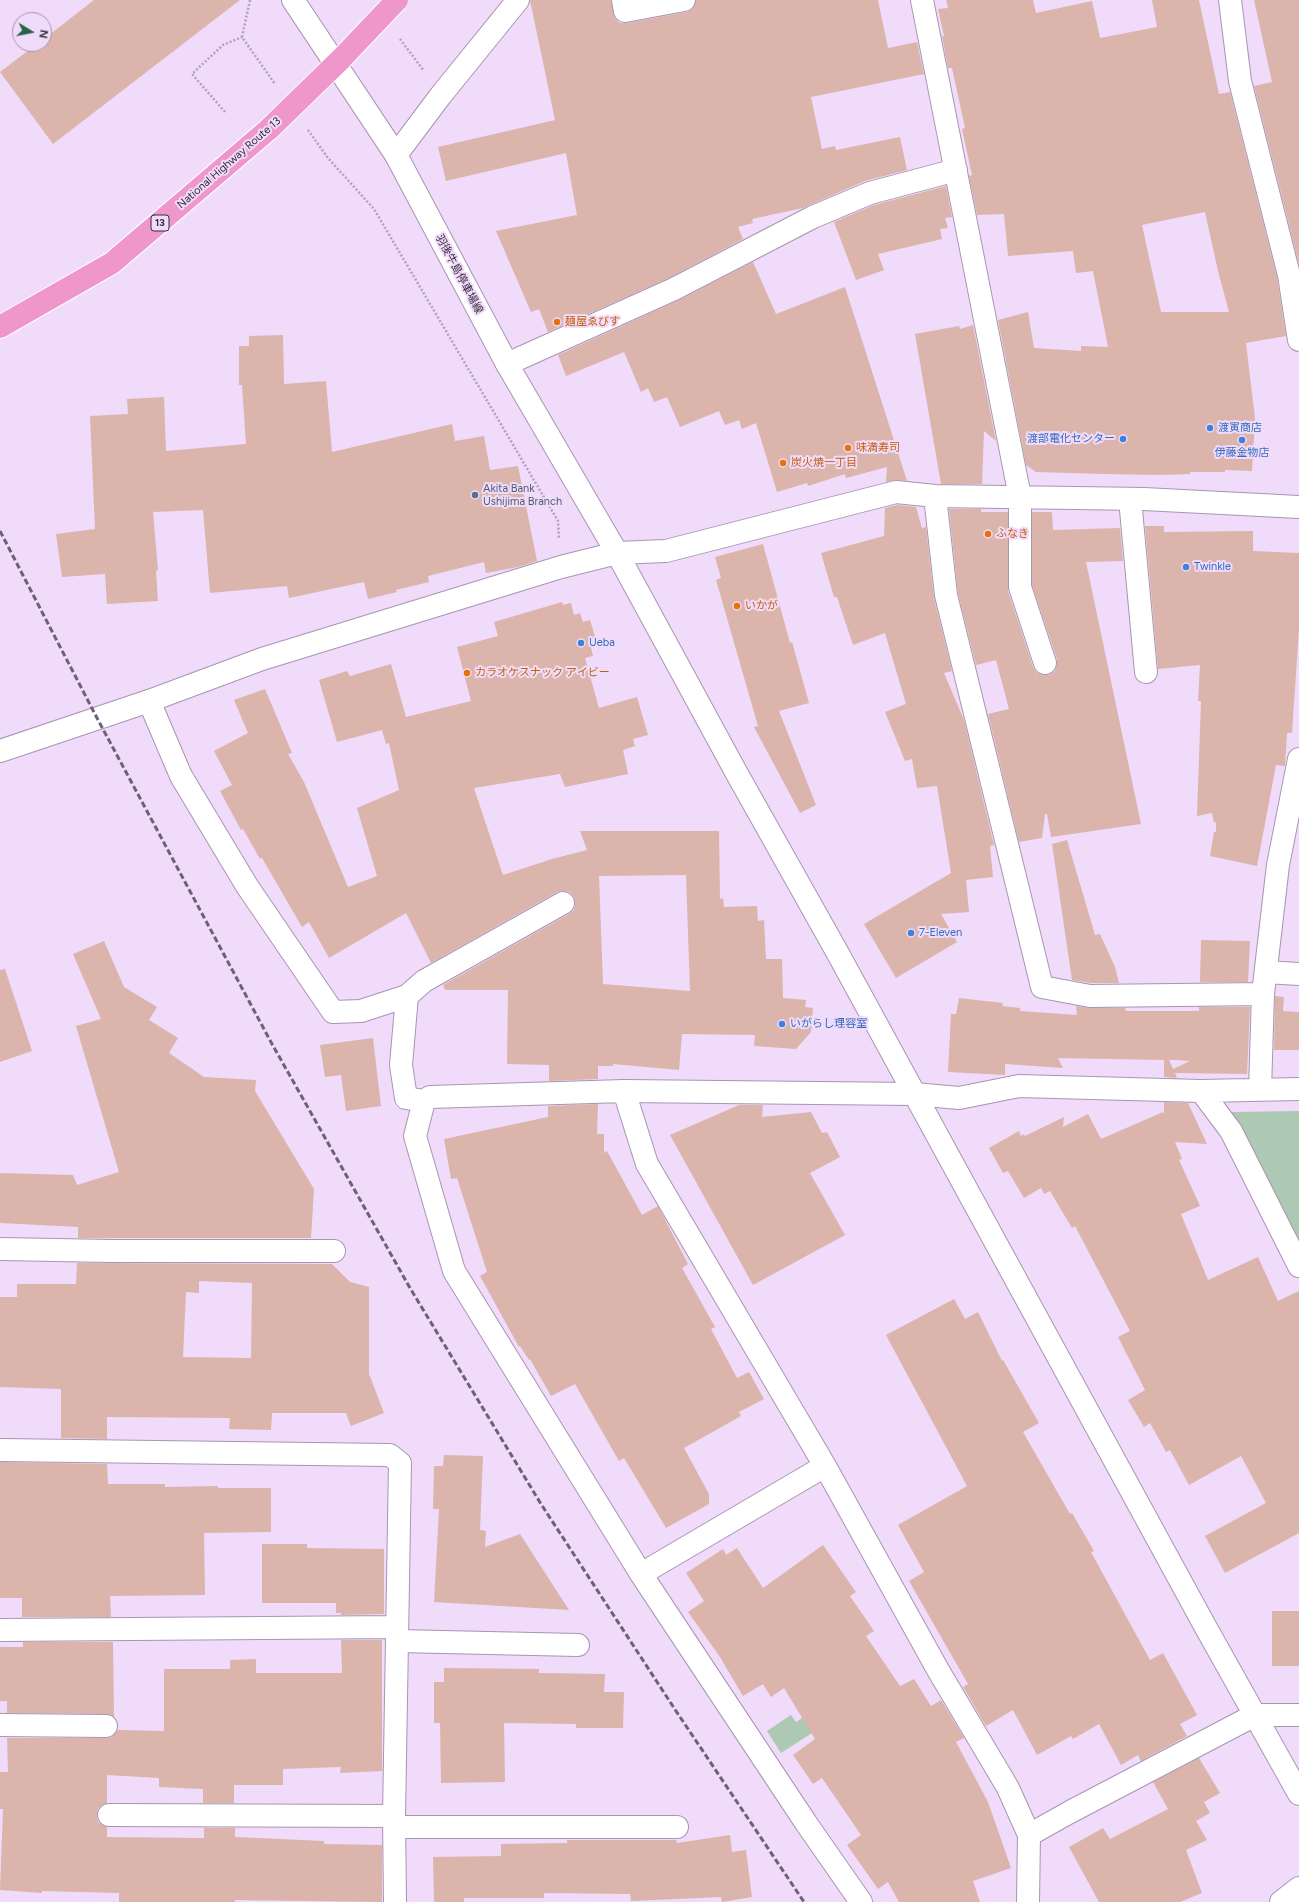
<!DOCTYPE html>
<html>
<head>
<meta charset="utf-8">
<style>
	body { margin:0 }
	#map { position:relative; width:1299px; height:1902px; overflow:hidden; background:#f0dbfa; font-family:Figtree,sans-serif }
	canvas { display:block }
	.north { position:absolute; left:12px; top:12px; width:40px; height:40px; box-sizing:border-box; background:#f0dbfa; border:1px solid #a696ad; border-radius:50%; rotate:100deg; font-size:11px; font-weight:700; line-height:16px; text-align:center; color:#362e3a }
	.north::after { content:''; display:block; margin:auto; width:14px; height:18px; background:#29624b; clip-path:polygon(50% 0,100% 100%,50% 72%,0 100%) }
</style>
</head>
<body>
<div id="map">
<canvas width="1299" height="1902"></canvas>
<div class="north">N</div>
</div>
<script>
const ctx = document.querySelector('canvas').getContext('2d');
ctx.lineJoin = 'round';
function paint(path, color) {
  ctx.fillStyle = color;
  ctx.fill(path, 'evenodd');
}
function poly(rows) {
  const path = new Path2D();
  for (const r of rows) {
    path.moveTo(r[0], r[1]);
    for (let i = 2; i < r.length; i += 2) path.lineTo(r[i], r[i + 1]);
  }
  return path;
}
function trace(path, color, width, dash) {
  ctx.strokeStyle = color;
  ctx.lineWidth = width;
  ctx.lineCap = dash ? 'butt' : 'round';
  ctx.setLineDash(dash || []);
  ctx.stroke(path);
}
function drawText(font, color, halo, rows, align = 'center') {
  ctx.font = font + ' Figtree,"Noto Sans JP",sans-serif';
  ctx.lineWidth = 4;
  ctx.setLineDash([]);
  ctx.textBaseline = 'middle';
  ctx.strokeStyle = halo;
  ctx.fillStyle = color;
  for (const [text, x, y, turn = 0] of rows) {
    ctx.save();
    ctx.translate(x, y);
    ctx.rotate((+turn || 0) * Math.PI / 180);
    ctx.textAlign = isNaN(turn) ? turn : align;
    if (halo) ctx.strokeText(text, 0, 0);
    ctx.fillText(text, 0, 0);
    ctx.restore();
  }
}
paint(poly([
	[1299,1111,1299,1241,1231,1112],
	[836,1695,846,1711,781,1753,767,1731,791,1715,796,1722]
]), '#adc8b3');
paint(poly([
	[94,0,240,0,53,144,0,72,37,44,44,44,44,39],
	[530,0,611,0,615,19,620,23,627,23,687,12,692,9,696,0,878,0,888,48,917,42,924,74,811,97,822,149,835,146,836,150,900,137,907,170,865,181,803,208,752,219,753,223,738,227,743,239,669,278,548,332,539,309,531,312,496,231,577,215,566,153,446,181,438,147,555,120],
	[946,0,1033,0,1036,13,1092,1,1100,38,1157,27,1152,0,1199,0,1219,94,1230,92,1277,277,1286,336,1246,343,1255,418,1252,471,1225,470,1225,472,1190,472,1190,474,1159,475,1105,474,1036,472,1026,465,998,320,1028,312,1034,348,1081,351,1081,346,1108,347,1093,271,1076,273,1073,251,1008,256,1004,214,977,215,969,176,972,175,962,129,965,128,952,68,948,68,942,36,944,36,938,9,948,8],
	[1205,212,1218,271,1229,312,1161,312,1142,225],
	[1254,0,1299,0,1299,264,1254,86,1272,82],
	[946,186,952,217,945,218,948,228,940,229,942,239,878,254,884,270,856,280,834,222,874,205],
	[753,262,776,314,845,287,907,481,897,480,886,482,887,467,846,478,845,474,808,486,807,483,777,492,756,423,742,429,739,420,725,425,719,411,680,427,667,397,654,402,648,388,641,392,624,352,566,376,558,355,679,300],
	[973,325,996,441,984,431,982,484,941,484,915,334,959,326,960,329],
	[283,335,284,384,326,381,332,452,452,424,455,441,484,436,490,470,518,466,537,561,518,567,486,573,484,562,428,576,429,582,396,590,397,592,368,599,364,582,289,598,287,586,210,593,203,510,153,512,158,570,156,571,158,601,107,604,105,574,62,577,56,534,95,529,90,416,128,414,127,399,164,397,166,451,246,444,242,385,239,385,239,346,249,346,249,336],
	[897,505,916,507,922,528,926,527,934,598,952,671,944,673,964,720,994,845,990,846,993,877,966,880,969,912,941,914,957,942,896,978,864,924,951,873,937,786,917,788,912,759,905,761,885,712,906,704,885,633,853,645,837,597,834,597,821,553,884,536,885,508],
	[949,509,981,509,981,512,1008,512,1008,591,1033,667,1037,673,1043,675,1049,675,1055,671,1057,665,1057,659,1032,585,1032,512,1052,512,1053,530,1120,528,1123,561,1086,562,1141,824,1051,837,1047,814,1045,814,1042,838,1019,842,988,714,1009,709,996,660,976,665,958,593],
	[1145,526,1164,526,1164,532,1253,531,1253,551,1299,553,1299,629,1292,733,1287,733,1285,766,1276,765,1257,866,1210,856,1214,832,1216,832,1216,822,1214,823,1212,813,1197,816,1201,701,1198,701,1200,665,1158,669],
	[763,544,790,643,792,642,809,703,779,711,816,805,800,813,754,727,758,726,716,580,721,578,715,557],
	[562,602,563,605,571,603,574,615,580,613,583,622,590,620,598,646,591,648,593,656,585,658,599,708,637,697,648,735,633,739,635,746,623,750,628,774,565,787,560,774,474,788,503,875,552,859,587,850,580,831,719,831,720,899,723,898,724,907,757,906,758,921,764,920,766,959,782,959,783,998,806,1000,805,1007,813,1008,811,1032,796,1049,754,1046,755,1035,682,1034,679,1070,613,1064,613,1066,598,1066,598,1079,549,1081,549,1065,507,1064,508,990,445,990,443,985,569,914,574,910,575,904,574,897,570,892,564,891,557,892,431,963,406,913,329,958,309,922,302,927,262,858,260,859,243,829,241,830,220,791,232,785,214,751,248,733,234,700,265,689,292,753,288,754,304,782,348,887,377,876,357,808,399,790,389,743,386,744,382,730,337,742,319,680,347,671,350,676,391,664,406,717,471,701,457,647,498,636,494,622],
	[686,875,690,991,603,984,599,876],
	[1067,840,1095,935,1100,934,1115,967,1119,983,1091,983,1072,980,1052,844],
	[1201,940,1250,941,1248,982,1200,982],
	[104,941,124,987,157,1007,149,1020,178,1038,169,1053,204,1077,256,1080,255,1091,314,1189,311,1238,78,1238,78,1227,0,1223,0,1173,73,1175,77,1185,119,1172,76,1026,101,1019,73,954],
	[5,969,32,1051,0,1062,0,970],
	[1275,996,1284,997,1283,1011,1299,1012,1299,1050,1274,1050],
	[959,998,1003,1003,1002,1006,1020,1008,1020,1011,1077,1015,1076,1006,1090,1008,1125,1008,1126,1011,1199,1011,1199,1007,1250,1007,1247,1074,1175,1073,1177,1078,1164,1077,1164,1060,1058,1058,1063,1068,1005,1064,1005,1075,948,1072,951,1014,956,1014],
	[1169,1060,1176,1060,1190,1061,1173,1069],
	[373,1038,381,1106,346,1111,341,1075,325,1077,320,1045],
	[1164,1102,1188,1103,1207,1144,1175,1142,1182,1159,1179,1160,1200,1206,1181,1214,1208,1280,1258,1257,1278,1301,1299,1291,1299,1533,1225,1573,1205,1536,1266,1503,1241,1456,1189,1485,1170,1450,1166,1452,1150,1423,1144,1427,1128,1400,1145,1390,1118,1337,1130,1331,1075,1226,1072,1228,1050,1191,1044,1194,1041,1188,1024,1198,1008,1171,1003,1173,989,1148,1019,1131,1021,1136,1024,1134,1025,1136,1064,1117,1063,1127,1088,1114,1101,1139,1163,1112,1164,1114],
	[598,1104,597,1134,604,1134,604,1153,607,1151,642,1215,658,1206,688,1264,682,1268,715,1327,711,1329,737,1378,749,1372,764,1399,739,1412,741,1416,684,1448,709,1494,709,1504,666,1528,624,1458,619,1461,575,1384,551,1396,530,1359,529,1360,520,1346,519,1347,480,1276,487,1272,457,1178,451,1179,444,1139,548,1117,548,1106],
	[739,1105,763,1105,762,1117,811,1112,822,1133,827,1132,840,1157,810,1173,845,1235,753,1285,670,1135],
	[77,1263,332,1264,350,1282,369,1287,369,1374,384,1413,351,1426,346,1413,272,1413,271,1430,229,1429,230,1418,107,1417,107,1439,61,1438,61,1389,0,1387,0,1297,17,1297,17,1284,76,1284],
	[199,1281,252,1283,251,1358,183,1357,186,1292,199,1293],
	[954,1299,965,1319,978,1312,1002,1361,1003,1360,1039,1423,1023,1432,1070,1514,1072,1513,1094,1551,1091,1552,1150,1660,1163,1653,1197,1715,1180,1724,1187,1736,1141,1761,1138,1755,1121,1765,1099,1724,1073,1739,1071,1736,1037,1755,1013,1710,986,1726,963,1687,968,1684,909,1581,924,1572,898,1525,967,1486,886,1335],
	[444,1455,483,1456,480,1530,486,1531,485,1547,520,1534,569,1610,434,1602,439,1509,433,1509,434,1466,443,1466],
	[0,1462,107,1464,108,1484,165,1484,165,1487,218,1486,218,1488,271,1488,271,1532,204,1533,205,1595,110,1596,111,1617,22,1617,22,1598,0,1598],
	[262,1544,307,1544,307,1548,384,1549,384,1614,341,1615,341,1613,336,1613,336,1603,262,1603],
	[823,1545,856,1592,850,1596,874,1631,866,1636,900,1686,914,1679,931,1706,941,1700,964,1738,956,1742,988,1802,1011,1868,973,1881,980,1902,899,1902,888,1882,878,1889,847,1845,861,1835,822,1778,813,1784,793,1755,815,1739,784,1688,771,1697,763,1684,743,1696,720,1657,688,1612,704,1601,686,1573,723,1549,726,1555,737,1548,763,1588],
	[1272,1611,1299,1611,1299,1666,1272,1666],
	[341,1640,382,1640,382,1771,340,1773,341,1767,283,1769,283,1785,234,1785,234,1803,203,1803,203,1789,159,1787,159,1778,107,1775,107,1803,98,1808,97,1815,98,1822,107,1827,107,1837,204,1838,204,1828,235,1828,235,1837,324,1841,324,1844,382,1845,382,1902,235,1900,235,1902,119,1902,119,1893,42,1891,42,1893,0,1890,3,1809,0,1809,0,1772,8,1772,7,1738,106,1738,112,1737,118,1730,164,1731,164,1669,230,1669,230,1660,256,1659,256,1673,342,1673],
	[23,1642,113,1642,114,1717,106,1714,7,1713,7,1701,0,1701,0,1647,23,1647],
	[444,1668,539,1669,539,1673,605,1674,604,1692,624,1692,623,1728,576,1728,576,1724,504,1723,505,1782,441,1783,440,1723,434,1723,434,1682,444,1682],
	[1199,1758,1220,1793,1204,1802,1210,1813,1196,1821,1207,1840,1186,1850,1202,1893,1180,1902,1099,1902,1069,1847,1103,1828,1110,1839,1168,1809,1153,1782],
	[730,1835,732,1852,746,1850,752,1897,722,1902,721,1897,631,1901,630,1894,544,1893,544,1898,464,1898,464,1902,434,1902,433,1857,501,1856,501,1844,567,1843,567,1840,676,1840,677,1843]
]), '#dbb4ac');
const street = poly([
	[623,0,625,11,684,0],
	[922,0,1020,497,1020,587,1045,663],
	[1230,0,1240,81,1289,275,1299,340],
	[396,155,441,95,518,0],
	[507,364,674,289,813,217,870,193,956,170],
	[935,496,946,595,1042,987,1090,996,1263,994,1278,865,1299,759],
	[1130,499,1146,672],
	[617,553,666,551,896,492,935,496,1144,499,1299,507],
	[149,701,181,776,247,886,333,1012,361,1011,407,996,424,981,563,903],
	[1266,972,1299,974],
	[407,996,401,1065,406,1098,424,1101],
	[1260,1090,1263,994],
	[624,1091,647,1164,825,1466,938,1670,1008,1788,1029,1835,1028,1902],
	[1201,1091,1231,1131,1299,1266],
	[0,1249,111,1251,334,1251],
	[0,1450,390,1455,400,1463,394,1816,395,1902],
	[641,1574,825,1466],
	[0,1630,397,1627],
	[398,1641,578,1645],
	[0,1725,106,1726],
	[109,1815,394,1816],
	[395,1827,677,1827],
	[1029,1835,1070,1812,1255,1715,1299,1715],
	[861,1902,806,1823,641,1574,454,1271,415,1136,424,1101,430,1097,624,1091,914,1094,959,1098,1019,1086,1201,1091,1299,1089],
	[1281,1902,1299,1888]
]);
const secondary = poly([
	[293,0,396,155,507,364,617,553,736,772,836,950,1205,1626,1299,1794],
	[0,751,149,701,262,659,561,567,617,553]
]);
const highway = poly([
	[0,327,112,263,269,129]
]);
trace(street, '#a895b1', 24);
trace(secondary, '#a895b1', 24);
trace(highway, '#fff', 24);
trace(poly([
	[250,0,242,37,275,84],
	[400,39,424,71],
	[225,112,192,74,223,45,242,37],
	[308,130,328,158,374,209,558,521,559,539]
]), '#b2a1ba', 2.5, [2, 2]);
trace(street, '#fff', 22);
trace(secondary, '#fff', 22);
trace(highway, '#ef97ca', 22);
trace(poly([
	[0,531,97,718,272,1044,410,1288,541,1504,676,1711,804,1902]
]), '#6d6173', 3, [6, 3]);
const highwayBridge = poly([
	[269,129,341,59,397,0]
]);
trace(highwayBridge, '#fff', 24, []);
trace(highwayBridge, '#ef97ca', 22);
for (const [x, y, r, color] of [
	[557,322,4,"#e8710a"],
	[1210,428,4,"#3f7fe0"],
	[1123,439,4,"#3f7fe0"],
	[1242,440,4,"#3f7fe0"],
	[848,448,4,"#e8710a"],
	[783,463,4,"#e8710a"],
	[475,495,4,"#5c6f8a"],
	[988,534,4,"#e8710a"],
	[1186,567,4,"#3f7fe0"],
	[737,606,4,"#e8710a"],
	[581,643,4,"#3f7fe0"],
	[467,673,4,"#e8710a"],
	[911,933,4,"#3f7fe0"],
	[782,1024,4,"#3f7fe0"]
]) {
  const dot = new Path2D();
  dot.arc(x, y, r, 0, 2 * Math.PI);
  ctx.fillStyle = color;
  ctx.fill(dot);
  trace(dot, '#f0dbfa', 1.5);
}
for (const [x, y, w] of [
	[160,223,18]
]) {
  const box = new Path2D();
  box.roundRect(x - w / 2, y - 8, w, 16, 3);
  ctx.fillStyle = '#f0dbfa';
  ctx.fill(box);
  trace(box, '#362e3a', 1);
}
drawText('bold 10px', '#362e3a', null, [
	["13",160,223]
]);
drawText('11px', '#362e3a', '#f0dbfa', [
	["National Highway Route 13",229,163,-41],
	["羽後牛島停車場線",459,274,62]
]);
drawText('11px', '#c56008', '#f0dbfa', [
	["麺屋ゑびす",565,322],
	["味満寿司",856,448],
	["炭火焼一丁目",791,463],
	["ふなき",996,534],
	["いかが",745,606],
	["カラオケスナック アイビー",475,673]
], 'left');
drawText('11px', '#366cbe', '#f0dbfa', [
	["渡寅商店",1218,428],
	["渡部電化センター",1115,439,"right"],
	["伊藤金物店",1242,453,"center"],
	["Twinkle",1194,567],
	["Ueba",589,643],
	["7-Eleven",919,933],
	["いがらし理容室",790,1024]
], 'left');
drawText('11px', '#4e5e75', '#f0dbfa', [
	["Akita Bank",483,489],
	["Ushijima Branch",483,502]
], 'left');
</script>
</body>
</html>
